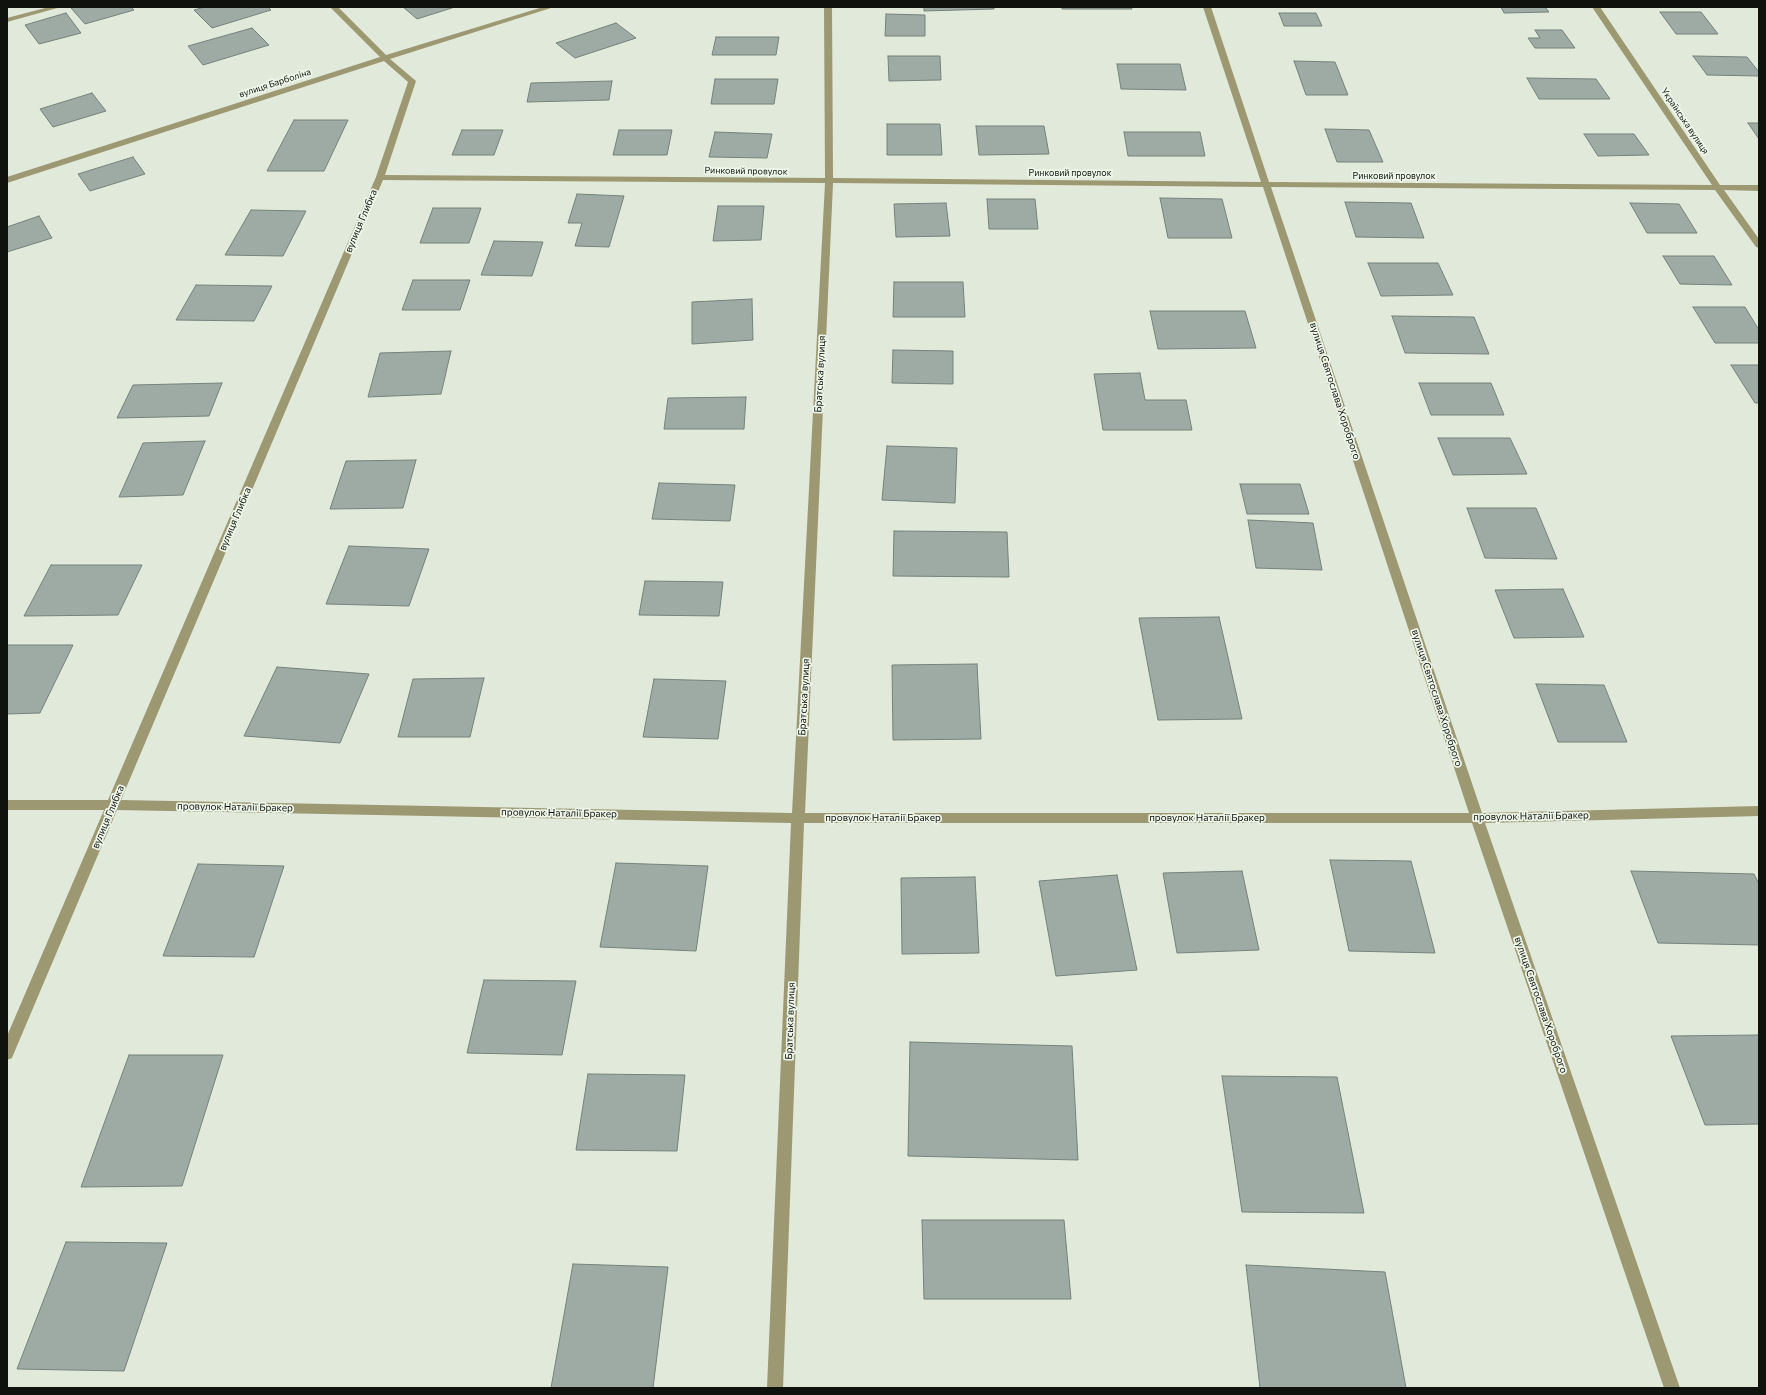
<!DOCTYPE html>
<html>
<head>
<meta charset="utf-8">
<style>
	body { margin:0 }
	#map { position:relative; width:1766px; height:1395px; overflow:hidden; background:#e1e9db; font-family:Commissioner,sans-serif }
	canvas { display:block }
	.frame { position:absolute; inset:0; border:8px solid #10120e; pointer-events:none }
</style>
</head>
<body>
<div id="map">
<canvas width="1766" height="1395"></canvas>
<div class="frame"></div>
</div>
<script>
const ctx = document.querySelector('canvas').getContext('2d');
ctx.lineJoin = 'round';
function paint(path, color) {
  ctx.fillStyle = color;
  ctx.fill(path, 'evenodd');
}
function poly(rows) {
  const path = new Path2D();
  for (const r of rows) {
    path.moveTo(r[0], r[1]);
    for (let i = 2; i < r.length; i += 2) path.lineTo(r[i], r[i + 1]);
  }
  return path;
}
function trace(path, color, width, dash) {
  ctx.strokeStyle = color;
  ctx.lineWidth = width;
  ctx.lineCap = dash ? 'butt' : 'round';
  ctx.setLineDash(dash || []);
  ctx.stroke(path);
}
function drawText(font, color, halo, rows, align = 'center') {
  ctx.font = font + ' Commissioner,sans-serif';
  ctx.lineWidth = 3.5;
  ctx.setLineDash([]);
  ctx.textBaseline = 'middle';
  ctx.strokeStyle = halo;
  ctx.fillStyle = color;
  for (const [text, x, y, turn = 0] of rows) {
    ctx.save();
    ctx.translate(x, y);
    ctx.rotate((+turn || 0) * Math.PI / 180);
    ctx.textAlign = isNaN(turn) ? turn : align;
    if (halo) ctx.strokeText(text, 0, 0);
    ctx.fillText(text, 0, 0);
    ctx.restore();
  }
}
const building = poly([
	[75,7,131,7,134,10,85,24,71,8,75,7],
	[205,7,268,7,271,10,212,28,194,10,205,7],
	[403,7,455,7,417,19,403,7],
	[924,7,994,7,994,9,924,11,924,7],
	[1062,7,1131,7,1132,9,1062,9,1062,7],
	[1501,7,1545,7,1549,12,1504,13,1501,7],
	[1660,12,1701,12,1718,34,1676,34,1660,12],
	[66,13,81,33,39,44,25,25,66,13],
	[1279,13,1316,13,1322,26,1284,26,1279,13],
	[886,14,925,15,925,36,885,36,886,14],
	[616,23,636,38,575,58,556,43,616,23],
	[252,28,269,45,203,65,188,46,252,28],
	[1535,30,1562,30,1575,48,1535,48,1528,38,1540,38,1535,30],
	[716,37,779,37,776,55,712,55,716,37],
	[888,56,940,56,941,80,889,81,888,56],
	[1693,56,1747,57,1759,72,1759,76,1707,75,1693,56],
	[1294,61,1335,62,1348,95,1306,95,1294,61],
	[1117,64,1180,64,1186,90,1121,89,1117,64],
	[1527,78,1596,79,1610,99,1539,99,1527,78],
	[715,79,778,79,774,104,711,104,715,79],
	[612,81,609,100,527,102,531,83,612,81],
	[92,93,106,111,53,127,40,109,92,93],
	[294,120,348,120,324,171,267,171,294,120],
	[1748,123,1759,123,1759,139,1748,123],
	[887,124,940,124,942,155,887,155,887,124],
	[976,126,1044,126,1049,154,979,155,976,126],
	[1325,129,1369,130,1383,162,1337,162,1325,129],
	[462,130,503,130,494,155,452,155,462,130],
	[619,130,672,130,667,155,613,155,619,130],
	[715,132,772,134,767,158,709,157,715,132],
	[1124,132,1200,132,1205,156,1128,156,1124,132],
	[1584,134,1634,134,1649,155,1598,156,1584,134],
	[133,157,145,174,90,191,78,174,133,157],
	[577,194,624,196,609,247,575,246,582,223,568,223,577,194],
	[1160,198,1222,199,1232,238,1168,238,1160,198],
	[987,199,1035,199,1038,229,989,229,987,199],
	[1345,202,1411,203,1424,238,1356,237,1345,202],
	[946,203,950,236,896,237,894,204,946,203],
	[1630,203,1679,204,1697,233,1647,233,1630,203],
	[718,206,764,206,761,240,713,241,718,206],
	[433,208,481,208,469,243,420,243,433,208],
	[251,210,306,211,283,256,225,255,251,210],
	[39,216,52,238,7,252,7,227,39,216],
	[494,241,543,242,532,276,481,275,494,241],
	[1663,256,1714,256,1732,285,1680,284,1663,256],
	[1368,263,1438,263,1453,295,1381,296,1368,263],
	[413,280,470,280,460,310,402,310,413,280],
	[894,282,963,282,965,317,893,317,894,282],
	[196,285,272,286,254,321,176,320,196,285],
	[752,299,753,340,692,344,692,302,752,299],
	[1693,307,1745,307,1759,330,1759,343,1715,343,1693,307],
	[1150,311,1245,311,1256,348,1158,349,1150,311],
	[1392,316,1474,317,1489,354,1405,353,1392,316],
	[893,350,953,351,953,384,892,383,893,350],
	[451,351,441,394,368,397,380,353,451,351],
	[1731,365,1759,365,1759,403,1755,403,1731,365],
	[1140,373,1145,400,1186,400,1192,430,1103,430,1094,374,1140,373],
	[222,383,209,416,117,418,133,385,222,383],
	[1419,383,1491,383,1504,415,1431,415,1419,383],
	[746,397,744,429,664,429,668,398,746,397],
	[1438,438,1510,438,1527,474,1453,475,1438,438],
	[205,441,183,495,119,497,143,443,205,441],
	[887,446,957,448,955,503,882,500,887,446],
	[416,460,403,508,330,509,346,461,416,460],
	[659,483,735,485,730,521,652,519,659,483],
	[1240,484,1300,484,1309,514,1247,514,1240,484],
	[1467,508,1536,508,1557,559,1485,558,1467,508],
	[1248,520,1313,523,1322,570,1256,568,1248,520],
	[894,531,1007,532,1009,577,893,576,894,531],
	[349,546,429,549,409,606,326,604,349,546],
	[51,565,142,565,118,615,24,616,51,565],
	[645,581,723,582,719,616,639,615,645,581],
	[1563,589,1584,637,1514,638,1495,590,1563,589],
	[1219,617,1242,719,1158,720,1139,618,1219,617],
	[7,645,73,645,40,713,7,714,7,645],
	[977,664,981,739,893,740,892,665,977,664],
	[277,667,369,674,340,743,244,736,277,667],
	[484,678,470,737,398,737,413,679,484,678],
	[654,679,726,681,718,739,643,737,654,679],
	[1536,684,1604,685,1627,742,1558,742,1536,684],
	[1330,860,1411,861,1435,953,1349,951,1330,860],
	[616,863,708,866,696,951,600,947,616,863],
	[198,864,284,866,254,957,163,956,198,864],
	[1242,871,1259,950,1177,953,1163,873,1242,871],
	[1631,871,1754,874,1759,884,1759,945,1658,943,1631,871],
	[1117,875,1137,970,1056,976,1039,881,1117,875],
	[975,877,979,953,902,954,901,878,975,877],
	[484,980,576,981,562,1055,467,1053,484,980],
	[1759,1035,1759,1124,1705,1125,1671,1036,1759,1035],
	[910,1042,1072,1046,1078,1160,908,1156,910,1042],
	[129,1055,223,1055,182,1186,81,1187,129,1055],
	[588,1074,685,1075,677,1151,576,1150,588,1074],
	[1222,1076,1337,1077,1364,1213,1242,1212,1222,1076],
	[922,1220,1064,1220,1071,1299,924,1299,922,1220],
	[66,1242,167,1243,124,1371,17,1369,66,1242],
	[573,1264,668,1267,653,1388,551,1388,573,1264],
	[1246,1265,1385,1272,1406,1388,1260,1388,1246,1265]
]);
paint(building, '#9daba4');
trace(building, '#74827a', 1);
paint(poly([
	[49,7,61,7,7,22,7,18,49,7],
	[330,7,338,7,386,55,543,7,554,7,390,59,416,81,385,175,825,178,824,7,832,7,833,178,1261,182,1203,7,1211,7,1269,182,1712,185,1592,7,1600,7,1720,185,1759,185,1759,191,1724,190,1759,239,1759,248,1756,247,1715,190,1271,187,1482,813,1759,806,1759,816,1485,823,1680,1388,1664,1388,1472,823,804,823,783,1388,767,1388,791,823,117,810,14,1053,12,1058,7,1060,7,1036,104,810,7,810,7,800,108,800,376,177,408,82,384,61,7,183,7,177,380,57,330,7],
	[383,180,825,183,792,813,121,800,383,180],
	[833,183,1263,187,1469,813,805,813,833,183]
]), '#9c9872');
drawText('9px', '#10120e', '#eef6e9', [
	["вулиця Барболіна",275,83,-18],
	["Українська вулиця",1685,121,56],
	["Ринковий провулок",746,171,1],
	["Ринковий провулок",1070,173],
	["Ринковий провулок",1394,176]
]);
drawText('10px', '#10120e', '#eef6e9', [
	["вулиця Глибка",361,221,-67],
	["Братська вулиця",820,374,-87],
	["вулиця Святослава Хороброго",1335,391,72],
	["вулиця Глибка",235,519,-67],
	["Братська вулиця",804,697,-87],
	["вулиця Святослава Хороброго",1437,698,72],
	["провулок Наталії Бракер",235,807,1],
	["провулок Наталії Бракер",559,813,1],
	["провулок Наталії Бракер",1531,816,-1],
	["вулиця Глибка",108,817,-67],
	["провулок Наталії Бракер",883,818],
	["провулок Наталії Бракер",1207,818],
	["вулиця Святослава Хороброго",1541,1005,71],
	["Братська вулиця",790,1021,-88]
]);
</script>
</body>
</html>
